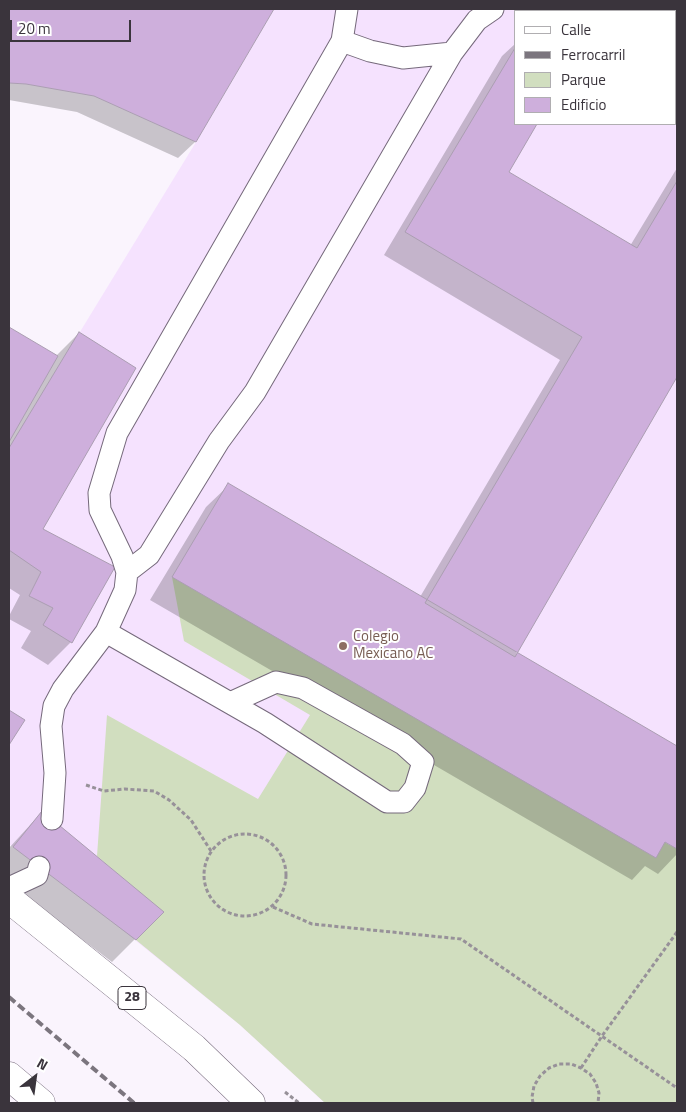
<!DOCTYPE html>
<html>
<head>
<meta charset="utf-8">
<style>
	body { margin:0 }
	#map { position:relative; width:686px; height:1112px; overflow:hidden; background:#faf4fd; font-family:"Titillium Web",sans-serif }
	canvas { display:block }
	.frame { position:absolute; inset:0; border:10px solid #3a343c; pointer-events:none }
	.legend { position:absolute; left:514px; top:10px; width:162px; height:115px; box-sizing:border-box; background:#fff; border:1px solid #b0aeb1; margin:0; padding:6px 9px; list-style:none; font-size:15px; color:#3a343c }
	.legend li { display:flex; align-items:center; gap:10px; height:25px }
	.legend b { width:25px; border:1px solid #b0aeb1 }
	.north { position:absolute; left:10px; top:1052px; width:50px; height:50px; -webkit-text-stroke:4px #fff; paint-order:stroke; rotate:30deg; font-size:14px; font-weight:700; line-height:20px; text-align:center; color:#3a343c }
	.north::after { content:''; display:block; margin:auto; width:18px; height:22px; background:#3a343c; clip-path:polygon(50% 0,100% 100%,50% 72%,0 100%) }
	.scale { position:absolute; left:10px; top:20px; width:121px; height:22px; box-sizing:border-box; border:2px solid #3a343c; border-top:0; padding-left:6px; font-size:15px; line-height:18px; white-space:nowrap; color:#3a343c; -webkit-text-stroke:4px #fff; paint-order:stroke }
</style>
</head>
<body>
<div id="map">
<canvas width="686" height="1112"></canvas>
<div class="frame"></div>
<ul class="legend">
<li><b style="height:6px;background:#fff"></b>Calle</li>
<li><b style="height:6px;background:#7b757e"></b>Ferrocarril</li>
<li><b style="height:14px;background:#d1debf"></b>Parque</li>
<li><b style="height:14px;background:#ceafdc"></b>Edificio</li>
</ul>
<div class="north">N</div>
<div class="scale">20 m</div>
</div>
<script>
const ctx = document.querySelector('canvas').getContext('2d');
ctx.lineJoin = 'round';
function paint(path, color) {
  ctx.fillStyle = color;
  ctx.fill(path, 'evenodd');
}
function poly(rows) {
  const path = new Path2D();
  for (const r of rows) {
    if (r.length === 3) {
      path.moveTo(r[0] + r[2], r[1]);
      path.arc(r[0], r[1], r[2], 0, 2 * Math.PI);
      continue;
    }
    path.moveTo(r[0], r[1]);
    for (let i = 2; i < r.length; i += 2) path.lineTo(r[i], r[i + 1]);
  }
  return path;
}
function trace(path, color, width, dash) {
  ctx.strokeStyle = color;
  ctx.lineWidth = width;
  ctx.lineCap = dash ? 'butt' : 'round';
  ctx.setLineDash(dash || []);
  ctx.stroke(path);
}
function drawText(font, color, halo, rows, align = 'center') {
  ctx.font = font + ' "Titillium Web",sans-serif';
  ctx.lineWidth = 4;
  ctx.setLineDash([]);
  ctx.textBaseline = 'middle';
  ctx.strokeStyle = halo;
  ctx.fillStyle = color;
  for (const [text, x, y, turn = 0] of rows) {
    ctx.save();
    ctx.translate(x, y);
    ctx.rotate((+turn || 0) * Math.PI / 180);
    ctx.textAlign = isNaN(turn) ? turn : align;
    if (halo) ctx.strokeText(text, 0, 0);
    ctx.fillText(text, 0, 0);
    ctx.restore();
  }
}
paint(poly([
	[274,9,677,9,677,1103,325,1103,240,1025,62,881,9,844,9,448,196,142],
	[515,11,675,11,675,124,515,124]
]), '#f5e2fe');
paint(poly([
	[172,577,677,849,677,1103,325,1103,240,1025,136,940,163,912,97,856,107,715,258,799,310,715,184,641]
]), '#d1debf');
paint(poly([
	[9,9,273,9,195,142,178,158,77,112,9,100],
	[515,44,515,124,535,124,507,173,630,246,677,168,677,375,516,653,677,748,677,854,658,874,645,866,632,880,150,600,206,507,229,485,420,597,560,360,384,255,502,56],
	[9,328,56,356,79,333,42,529,71,642,48,665,21,648,31,631,9,619,9,616,20,595,9,588],
	[42,812,162,912,112,962,9,884,9,848]
]), '#0003');
const building = poly([
	[9,9,274,9,196,142,94,96,26,84,9,83,9,9],
	[515,48,515,124,537,124,509,172,637,248,677,181,677,377,515,657,425,603,582,337,405,232,515,48],
	[9,327,58,356,9,442,9,327],
	[79,332,136,368,43,529,115,567,72,643,43,625,53,608,29,596,41,572,9,550,9,448,79,332],
	[228,483,677,746,677,849,665,842,656,858,172,577,228,483],
	[9,710,25,720,9,745,9,710],
	[42,811,164,912,136,940,13,847,42,811]
]);
paint(building, '#ceafdc');
trace(building, '#ab9eb2', 1);
const lane = poly([
	[614,9,638,11],
	[675,15,677,15],
	[342,41,370,51,403,58,452,53],
	[127,572,149,555,219,441,255,392,452,53,477,20,493,9],
	[106,632,265,723,387,802,404,802,415,788,423,762,403,744,303,688,276,682,230,703],
	[52,819,55,773,51,726,54,706,63,689,106,632,125,590,127,572,122,556,100,510,99,493,117,433,342,41,347,9],
	[9,888,37,875,39,867]
]);
const primary = poly([
	[9,899,194,1048,251,1103],
	[9,1076,41,1103]
]);
trace(lane, '#75697b', 23);
trace(primary, '#75697b', 29);
trace(poly([
	[86,785,104,791,125,789,154,791,169,800,191,820,211,851],
	[245,875,41],
	[273,907,312,924,461,939,677,1088],
	[581,1068,602,1036,677,932],
	[285,1092,299,1103],
	[533,1103,532,1097,534,1086,540,1076,549,1068,559,1064,571,1064,581,1068,590,1074,596,1083,599,1093,598,1103]
]), '#979199', 3, [4, 2.5]);
trace(lane, '#fff', 21);
trace(primary, '#fff', 28);
trace(poly([
	[9,997,134,1103]
]), '#7b757e', 4, [8, 4]);
for (const [x, y, r, color] of [
	[343,646,5,"#8d6e63"]
]) {
  const dot = new Path2D();
  dot.arc(x, y, r, 0, 2 * Math.PI);
  ctx.fillStyle = color;
  ctx.fill(dot);
  trace(dot, '#fff', 2);
}
for (const [x, y, w] of [
	[132,998,28]
]) {
  const box = new Path2D();
  box.roundRect(x - w / 2, y - 11.5, w, 23, 4);
  ctx.fillStyle = '#fff';
  ctx.fill(box);
  trace(box, '#3a343c', 1);
}
drawText('bold 14px', '#3a343c', null, [
	["28",132,998]
]);
drawText('15px', '#785e54', '#fff', [
	["Colegio",353,637],
	["Mexicano AC",353,654]
], 'left');
</script>
</body>
</html>
